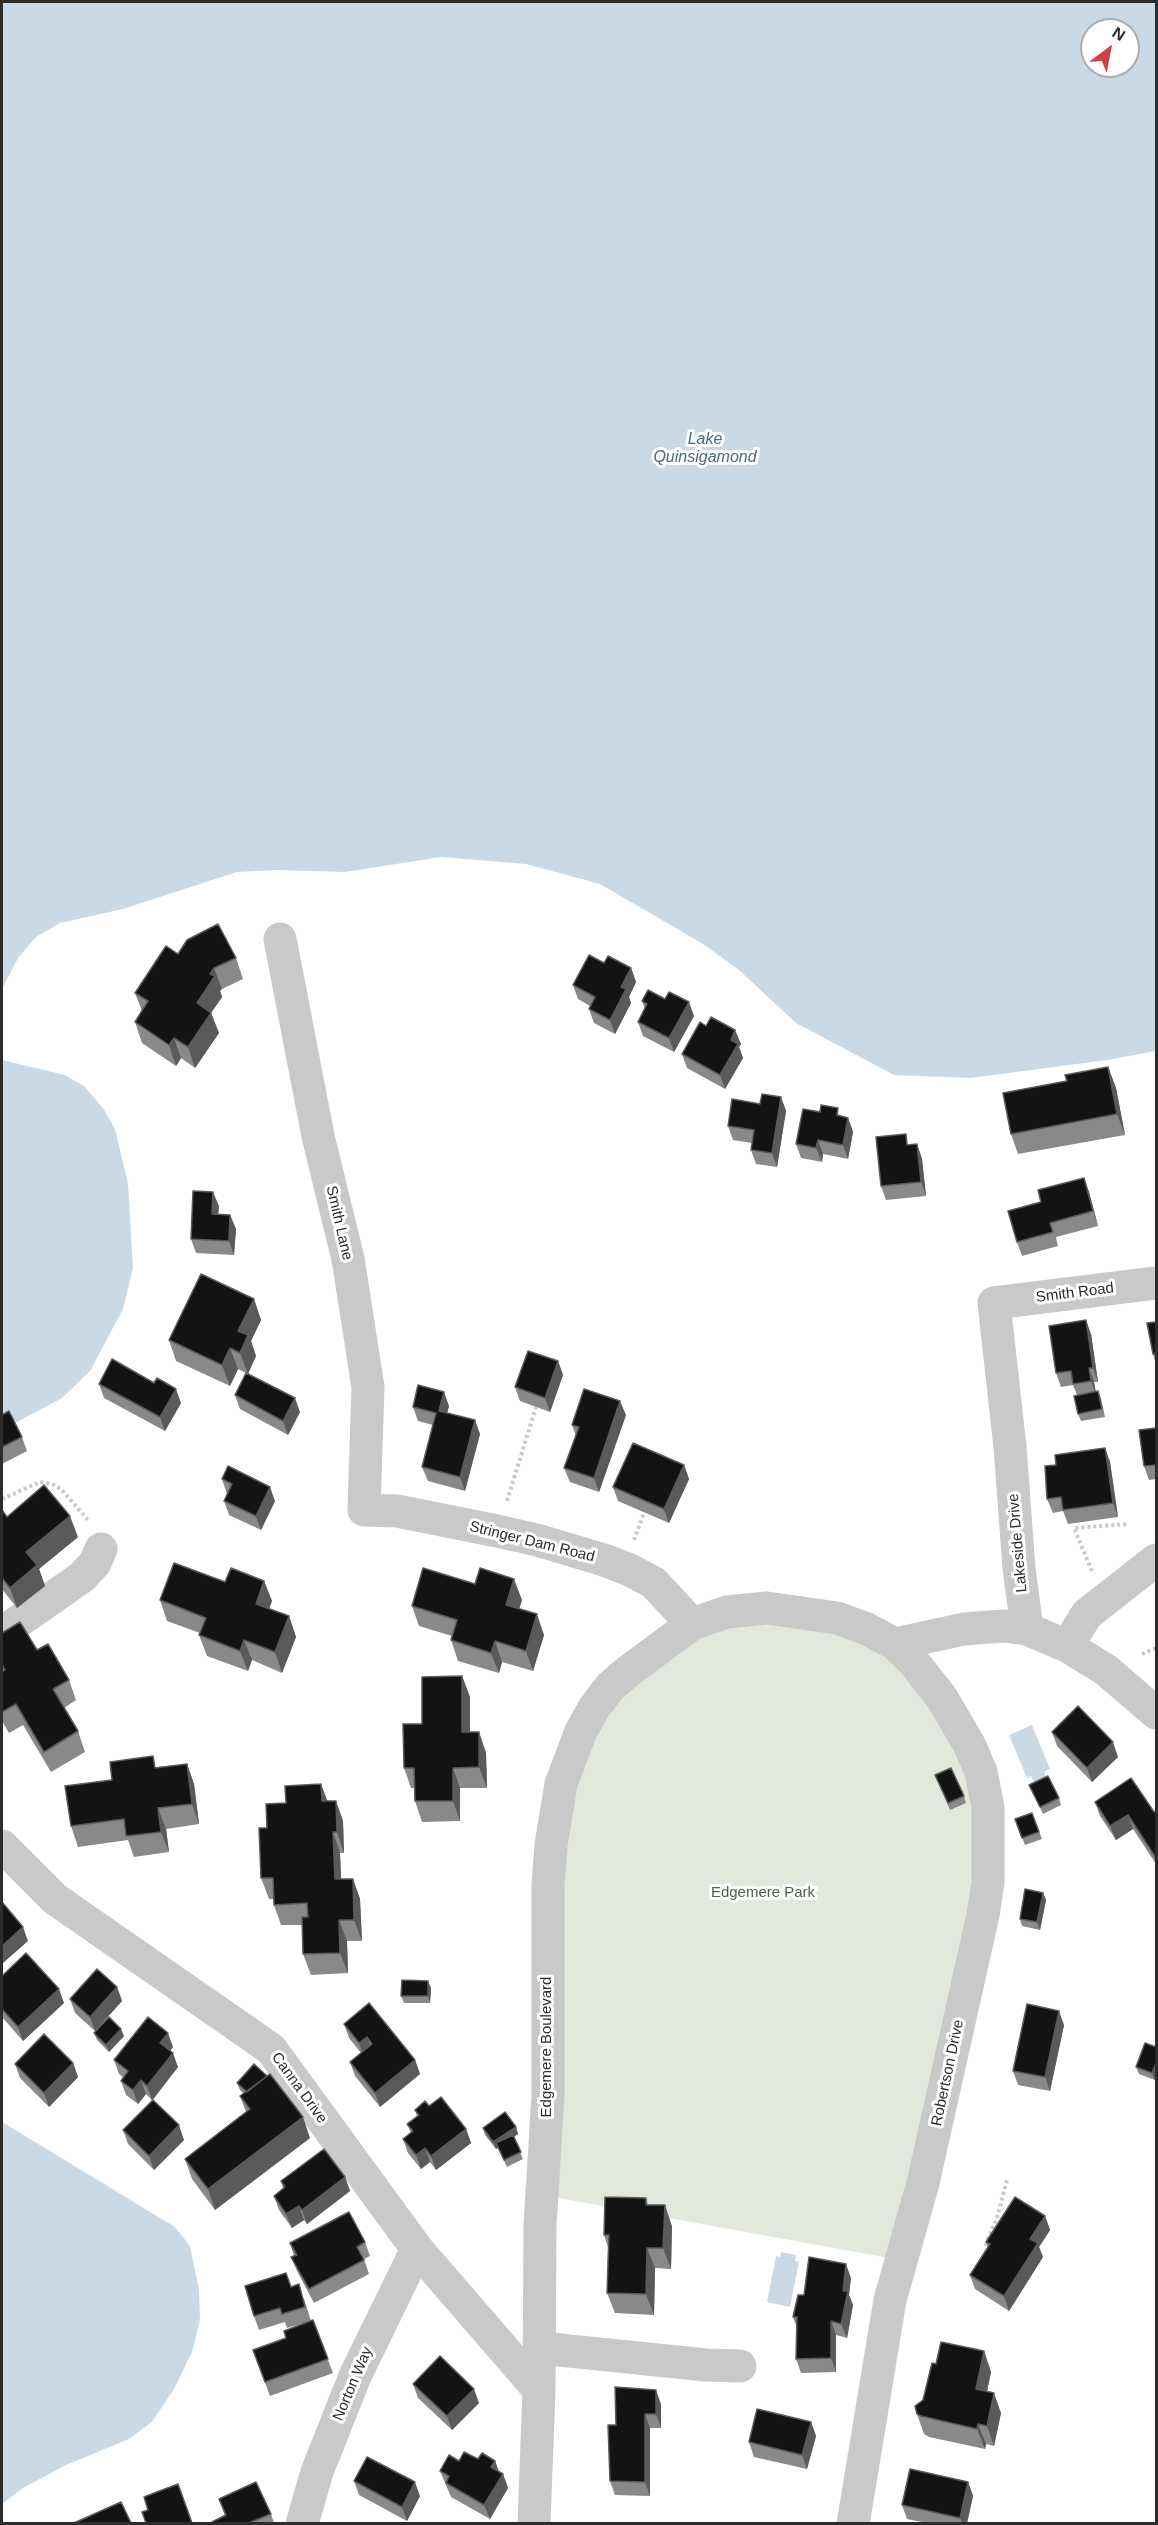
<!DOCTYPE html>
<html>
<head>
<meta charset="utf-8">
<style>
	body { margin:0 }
	#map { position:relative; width:1158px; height:2525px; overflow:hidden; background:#fff; font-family:Helvetica,sans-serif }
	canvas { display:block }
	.frame { position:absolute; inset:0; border:3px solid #2c2c2c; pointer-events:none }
	.north { position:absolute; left:1080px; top:18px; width:60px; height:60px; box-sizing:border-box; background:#fff; border:2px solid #ababab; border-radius:50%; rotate:32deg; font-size:16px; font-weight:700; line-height:24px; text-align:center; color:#2c2c2c }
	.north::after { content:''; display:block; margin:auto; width:21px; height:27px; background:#cf424a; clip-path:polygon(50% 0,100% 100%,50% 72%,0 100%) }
</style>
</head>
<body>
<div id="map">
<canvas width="1158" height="2525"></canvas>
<div class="frame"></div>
<div class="north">N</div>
</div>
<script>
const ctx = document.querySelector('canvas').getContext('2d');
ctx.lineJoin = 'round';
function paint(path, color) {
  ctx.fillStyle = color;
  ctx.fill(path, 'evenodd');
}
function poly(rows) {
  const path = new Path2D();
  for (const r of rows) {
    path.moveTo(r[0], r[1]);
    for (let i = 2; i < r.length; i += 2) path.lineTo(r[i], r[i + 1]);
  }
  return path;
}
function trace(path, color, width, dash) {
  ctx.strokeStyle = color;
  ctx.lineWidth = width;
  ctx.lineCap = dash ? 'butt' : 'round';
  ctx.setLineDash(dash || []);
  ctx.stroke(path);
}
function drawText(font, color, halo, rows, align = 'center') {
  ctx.font = font + ' Helvetica,sans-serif';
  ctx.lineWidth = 6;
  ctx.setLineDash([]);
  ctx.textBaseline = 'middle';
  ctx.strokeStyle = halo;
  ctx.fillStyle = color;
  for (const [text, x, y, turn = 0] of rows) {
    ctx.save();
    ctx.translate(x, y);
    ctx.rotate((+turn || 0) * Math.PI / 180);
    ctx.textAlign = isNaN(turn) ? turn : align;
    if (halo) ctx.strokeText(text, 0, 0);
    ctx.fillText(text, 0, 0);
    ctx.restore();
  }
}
paint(poly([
	[727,1612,895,1644,942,1698,989,1836,900,2260,542,2195,570,1756,610,1687]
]), '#e2e8db');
paint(poly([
	[2,2,1156,2,1156,1051,1107,1060,971,1078,894,1075,796,1023,739,970,703,944,600,884,526,864,441,857,345,872,277,870,237,872,123,909,60,923,36,937,18,958,2,989],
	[1092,30,1128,30,1128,66,1092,66],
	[2,1060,65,1075,84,1086,103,1108,115,1129,128,1183,133,1268,123,1309,90,1371,62,1398,2,1430],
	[1032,1725,1050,1769,1044,1772,1046,1777,1034,1782,1031,1776,1027,1778,1009,1735],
	[2,2122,175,2227,190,2246,199,2290,200,2320,192,2352,174,2389,152,2422,129,2439,66,2465,23,2488,2,2504],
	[781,2252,796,2255,795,2261,799,2262,790,2307,767,2302,776,2256,780,2257]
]), '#c9dae6');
trace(poly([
	[2,1499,40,1482,52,1484,61,1489,89,1521],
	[507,1501,536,1407],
	[634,1540,644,1513],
	[1092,1571,1074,1528,1129,1524],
	[1142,1654,1156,1648],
	[991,2249,986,2246,988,2239,997,2218,1007,2180]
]), '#c9c9c9', 4, [3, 3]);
trace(poly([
	[280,939,318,1136,348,1259,368,1387,364,1510,397,1511,497,1531,537,1540,604,1560,630,1570,654,1583,692,1624],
	[1027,1629,1019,1568,1010,1447,994,1303,1156,1283],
	[2,1633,82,1577,95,1563,101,1549],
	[1067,1646,1087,1614,1156,1560],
	[2,1846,55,1899,271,2049,417,2249,539,2390],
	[540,2348,706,2365,740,2366],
	[302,2524,317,2472,355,2376,417,2249],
	[534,2524,539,2390,540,2225,548,2096,548,1885,551,1845,561,1784,581,1731,594,1708,610,1687,626,1673,692,1624,727,1612,767,1608,837,1618,867,1629,895,1644,964,1629,1004,1626,1027,1629,1067,1646,1106,1670,1156,1713],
	[853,2524,890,2300,923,2183,983,1915,988,1882,988,1807,981,1772,970,1746,942,1698,912,1660,895,1644]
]), '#c9c9c9', 33);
paint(poly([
	[178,954,236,958,243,979,222,989,220,991,222,997,211,1013,219,1033,195,1068,181,1058,176,1066,142,1043,135,1022,142,1011,135,993],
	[604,963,631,968,636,982,629,997,631,1003,615,1034,594,1023,589,1009,590,1006,578,999,573,985],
	[642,1001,694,1016,674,1052,643,1036,638,1022,645,1009],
	[706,1026,735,1030,741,1044,739,1047,743,1058,725,1089,687,1068,682,1054],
	[1108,1067,1116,1088,1125,1135,1018,1154,1011,1134,1067,1081],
	[781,1097,786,1111,777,1167,756,1164,751,1150,752,1143,733,1140,728,1126,760,1104],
	[841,1116,848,1118,853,1132,848,1159,823,1154,822,1162,801,1158,796,1144],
	[917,1144,922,1159,926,1196,886,1200,881,1186,910,1145],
	[1084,1178,1089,1192,1098,1226,1056,1237,1058,1246,1022,1256,1017,1242,1041,1202],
	[219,1206,218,1214,230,1215,236,1229,234,1255,196,1253,191,1239],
	[254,1299,261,1320,251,1341,256,1356,248,1373,300,1412,288,1435,240,1409,235,1395,246,1373,238,1369,230,1386,176,1361,169,1340],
	[1156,1322,1156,1365,1153,1354],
	[1091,1334,1098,1382,1094,1382,1096,1392,1098,1391,1101,1398,1105,1417,1081,1421,1078,1414,1077,1395,1073,1385,1061,1387,1056,1373],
	[558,1361,563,1375,550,1412,520,1401,515,1387],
	[99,1384,181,1403,165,1431,104,1398],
	[449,1406,447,1413,480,1434,465,1491,428,1481,422,1467,433,1425,418,1421,413,1407],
	[2,1415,22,1437,27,1451,2,1464],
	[626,1415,599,1492,570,1482,564,1468,576,1436,572,1425],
	[1156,1428,1156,1479,1149,1480,1144,1466],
	[1105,1448,1110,1462,1118,1517,1068,1524,1063,1511,1053,1513,1047,1499,1056,1465],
	[684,1465,689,1479,669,1523,618,1501,613,1487],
	[222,1479,275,1501,261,1530,229,1515,224,1501,227,1494],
	[2,1510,7,1517,78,1537,39,1569,45,1586,17,1608,2,1589],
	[264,1581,272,1601,269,1609,289,1616,296,1637,282,1673,252,1660,248,1671,207,1656,199,1635,200,1633,167,1621,160,1600,225,1582],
	[522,1600,519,1609,544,1635,533,1671,502,1662,499,1673,458,1661,451,1640,452,1636,419,1626,412,1606],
	[2,1633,37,1650,69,1680,76,1700,64,1708,78,1731,85,1752,51,1772,23,1725,9,1733,2,1721],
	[462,1676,470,1697,470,1732,479,1732,486,1753,487,1788,460,1788,460,1821,422,1822,415,1801,414,1788,411,1788,404,1768,422,1724],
	[1052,1732,1118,1757,1092,1782,1057,1746],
	[187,1764,194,1784,199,1824,166,1829,169,1852,134,1857,128,1840,78,1847,71,1826,112,1780,157,1767],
	[935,1775,964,1796,966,1803,950,1810],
	[1029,1785,1059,1798,1061,1805,1043,1814],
	[328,1801,336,1801,343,1821,344,1853,340,1853,341,1879,353,1879,360,1899,362,1941,347,1941,348,1973,311,1975,303,1954,302,1925,281,1925,274,1905,274,1899,269,1899,261,1878],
	[1095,1802,1154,1812,1156,1811,1156,1864,1133,1829,1116,1840,1100,1816],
	[1032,1813,1042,1839,1025,1845,1015,1819],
	[1043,1893,1046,1900,1040,1930,1022,1926,1020,1919],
	[2,1976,64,2003,23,2041,2,2017],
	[117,1987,122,2001,95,2031,75,2013,70,1999],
	[431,1988,430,2003,404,2003,401,1996],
	[344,2024,415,2060,420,2074,380,2107,355,2076,350,2062,361,2053,349,2038],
	[1064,2025,1050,2091,1018,2085,1013,2071],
	[94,2033,124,2036,109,2052,97,2040],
	[173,2047,170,2051,178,2067,153,2100,184,2140,154,2170,128,2144,123,2130,152,2100,146,2094,138,2104,126,2095,121,2081,123,2077,119,2074,114,2060],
	[1156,2047,1155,2080,1139,2074,1136,2067],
	[73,2063,78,2077,49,2107,20,2078,15,2064],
	[237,2083,310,2138,215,2210,192,2179,185,2159,246,2112,240,2096,244,2094,240,2090],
	[429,2106,466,2129,471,2143,436,2170,430,2162,421,2169,408,2153,403,2139,411,2133,407,2124,417,2116,415,2110],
	[516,2127,518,2134,514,2137,523,2159,507,2167,498,2148,496,2149,485,2135,483,2128],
	[345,2177,350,2191,307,2224,304,2220,292,2228,279,2210,274,2196,283,2188,281,2181],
	[646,2198,648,2205,672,2226,671,2269,655,2268,654,2315,615,2313,607,2293,608,2247,604,2235],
	[1045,2216,1050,2230,1039,2247,1043,2257,1009,2311,975,2289,970,2275,988,2247,986,2242],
	[365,2242,370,2256,364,2259,369,2274,314,2303,297,2271,291,2257,294,2256,290,2243],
	[286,2273,291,2287,304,2299,311,2321,287,2328,285,2322,259,2330,254,2316],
	[851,2278,849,2295,853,2305,847,2338,836,2335,836,2372,801,2373,796,2359,797,2328,793,2317,804,2295],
	[313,2320,333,2373,270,2396,253,2350,286,2338],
	[984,2351,991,2372,987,2391,1001,2413,994,2446,986,2444,985,2449,929,2437,924,2434,917,2414,923,2400,936,2364],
	[413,2384,479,2403,452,2430,418,2398],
	[661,2404,661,2428,650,2428,650,2496,615,2495,610,2481,616,2425],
	[811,2422,816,2436,807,2469,754,2457,749,2442],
	[478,2459,495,2461,499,2472,503,2474,508,2488,490,2519,451,2497,440,2471,459,2461],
	[354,2481,420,2496,407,2521,359,2495],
	[968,2482,973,2496,967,2523,927,2523,907,2519,902,2505],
	[219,2499,271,2514,274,2523,212,2523,225,2516]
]), '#898989');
paint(poly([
	[214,968,222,989,220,991,222,997,211,1013,219,1033,195,1068,188,1047,197,1003,210,974],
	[631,968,636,982,629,997,631,1003,615,1034,610,1020,621,987],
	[689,1002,694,1016,674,1052,669,1038],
	[735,1030,741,1044,739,1047,743,1058,725,1089,720,1075,731,1040],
	[174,1038,181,1058,176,1066,169,1045],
	[1108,1067,1116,1088,1125,1135,1117,1114],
	[781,1097,786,1111,777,1167,772,1153],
	[848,1118,853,1132,848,1159,843,1145],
	[818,1140,823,1154,822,1162,816,1148],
	[917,1144,922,1159,926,1196,921,1182],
	[1084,1178,1089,1192,1098,1226,1093,1211],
	[213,1192,219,1206,217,1228,212,1214],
	[230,1215,236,1229,234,1255,229,1241],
	[254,1299,261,1320,251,1341,256,1356,248,1374,240,1353,238,1331],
	[1086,1320,1091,1334,1098,1382,1093,1368],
	[230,1348,238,1369,230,1386,222,1365],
	[558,1361,563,1375,550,1412,545,1398],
	[1089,1368,1094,1382,1096,1395,1091,1381],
	[176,1389,181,1403,165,1431,160,1417],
	[444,1392,449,1406,444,1425,439,1411],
	[295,1398,300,1412,288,1435,283,1421],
	[620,1401,626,1415,599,1492,594,1478],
	[475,1420,480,1434,465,1491,460,1477],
	[1105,1448,1110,1462,1118,1517,1113,1503],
	[684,1465,689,1479,669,1523,664,1509],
	[270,1487,275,1501,261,1530,256,1516],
	[70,1516,78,1537,39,1569,45,1586,17,1608,10,1588,26,1552],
	[514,1579,522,1600,514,1625,506,1605],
	[264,1581,272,1601,263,1624,256,1604],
	[537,1614,544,1635,533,1671,526,1651],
	[289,1616,296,1637,282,1673,275,1652],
	[244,1640,252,1660,248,1671,240,1651],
	[495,1641,502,1662,499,1673,491,1653],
	[462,1676,470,1697,470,1753,462,1732],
	[479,1732,486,1753,487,1788,479,1767],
	[1113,1742,1118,1757,1092,1782,1087,1768],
	[187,1764,194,1784,199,1824,192,1804],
	[453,1768,460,1788,460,1821,453,1801],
	[321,1784,329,1805,322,1801],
	[336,1801,343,1821,344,1853,337,1832],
	[158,1808,166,1829,169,1852,161,1832],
	[1128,1815,1133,1829,1116,1840,1110,1826],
	[333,1832,340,1853,342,1900,335,1879],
	[353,1879,360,1899,362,1941,354,1920],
	[1043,1893,1046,1900,1040,1930,1037,1922],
	[339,1920,347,1941,348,1973,340,1953],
	[23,1927,28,1941,2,1964,2,1946],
	[428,1981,431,1988,430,2003,428,1996],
	[117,1987,122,2001,95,2031,90,2017],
	[59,1989,64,2003,23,2041,18,2027],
	[1059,2011,1064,2025,1050,2091,1045,2077],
	[121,2029,124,2036,109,2052,106,2045],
	[168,2033,173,2047,165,2057,160,2043],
	[367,2037,372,2051,364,2057,359,2043],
	[173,2053,178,2067,152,2100,147,2086],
	[415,2060,420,2074,380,2107,375,2093],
	[73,2063,78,2077,49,2107,44,2093],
	[1156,2063,1156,2077,1155,2080,1152,2073],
	[141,2080,146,2094,138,2104,133,2090],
	[303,2117,310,2138,215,2210,208,2189],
	[179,2125,184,2140,154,2170,149,2156],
	[516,2127,518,2134,496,2149,493,2142],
	[466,2129,471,2143,436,2170,431,2156],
	[425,2148,430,2162,421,2169,416,2155],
	[345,2177,350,2191,307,2224,302,2210],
	[665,2205,672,2226,671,2269,663,2248],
	[299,2206,304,2220,292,2228,286,2214],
	[1045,2216,1050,2230,1039,2247,1043,2257,1009,2311,1004,2296,1030,2239],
	[647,2248,655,2268,654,2315,646,2294],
	[846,2264,851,2278,849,2295,853,2305,847,2338,841,2324,843,2291],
	[831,2321,836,2335,836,2372,831,2358],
	[984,2351,991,2372,983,2410,976,2389],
	[474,2389,479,2403,452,2430,447,2416],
	[656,2390,661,2404,661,2428,656,2414],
	[994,2393,1001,2413,994,2446,987,2426],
	[645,2414,650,2428,650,2496,645,2482],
	[811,2422,816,2436,807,2469,802,2455],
	[978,2424,986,2444,985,2449,977,2429],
	[495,2461,500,2475,491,2467],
	[503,2474,508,2488,490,2519,484,2505],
	[415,2482,420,2496,407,2521,402,2507],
	[968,2482,973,2496,967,2523,962,2523,960,2518]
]), '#5a5a5a');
const building = poly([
	[218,924,236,958,214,968,210,974,215,976,197,1003,211,1013,188,1047,174,1038,169,1045,135,1022,148,1001,135,993,166,946,178,954,187,940,218,924],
	[589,955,604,963,608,956,631,968,621,987,626,989,610,1020,589,1009,595,997,573,985,589,955],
	[648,990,665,999,669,992,689,1002,669,1038,638,1022,647,1004,642,1001,648,990],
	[711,1017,735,1030,731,1040,738,1044,720,1075,682,1054,700,1022,706,1026,711,1017],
	[1108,1067,1117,1114,1011,1134,1003,1093,1067,1081,1065,1075,1108,1067],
	[762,1094,781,1097,772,1153,751,1150,754,1130,728,1126,732,1099,760,1104,762,1094],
	[821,1105,838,1108,837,1115,848,1118,843,1145,818,1140,816,1148,796,1144,803,1109,820,1112,821,1105],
	[906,1134,907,1145,917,1144,921,1182,881,1186,876,1137,906,1134],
	[1084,1178,1093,1211,1050,1223,1053,1232,1017,1242,1008,1211,1041,1202,1038,1190,1084,1178],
	[193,1191,213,1192,212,1214,230,1215,229,1241,191,1239,193,1191],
	[201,1274,254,1299,238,1331,248,1335,240,1353,230,1348,222,1365,169,1340,201,1274],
	[1086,1320,1093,1368,1089,1368,1091,1381,1073,1384,1071,1371,1056,1373,1049,1326,1086,1320],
	[1156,1322,1156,1354,1153,1354,1147,1323,1156,1322],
	[528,1351,558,1361,545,1398,515,1387,528,1351],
	[112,1359,154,1383,157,1378,176,1389,160,1417,99,1384,112,1359],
	[246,1373,295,1398,283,1421,235,1395,246,1373],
	[418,1385,444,1392,439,1411,475,1420,460,1477,422,1467,436,1413,413,1407,418,1385],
	[584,1389,620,1401,594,1478,564,1468,579,1427,572,1425,584,1389],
	[1098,1391,1102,1409,1078,1414,1074,1396,1098,1391],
	[9,1411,22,1437,2,1447,2,1415,9,1411],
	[1156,1428,1156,1465,1144,1466,1139,1430,1156,1428],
	[633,1443,684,1465,664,1509,613,1487,633,1443],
	[1105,1448,1113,1503,1063,1510,1061,1497,1047,1499,1045,1466,1056,1465,1055,1455,1105,1448],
	[228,1466,270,1487,256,1516,224,1501,232,1484,222,1479,228,1466],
	[44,1485,70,1516,26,1552,37,1565,10,1588,2,1578,2,1510,7,1517,44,1485],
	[174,1563,225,1582,231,1568,264,1581,256,1604,289,1616,275,1652,244,1640,240,1651,199,1635,206,1618,160,1600,174,1563],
	[423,1568,475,1584,480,1568,514,1579,506,1605,537,1614,526,1651,495,1641,491,1653,451,1640,457,1620,412,1606,423,1568],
	[20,1622,37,1650,48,1644,69,1680,53,1689,78,1731,44,1752,16,1704,2,1712,2,1672,5,1670,2,1665,2,1633,20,1622],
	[462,1676,462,1732,479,1732,479,1767,453,1768,453,1801,415,1801,414,1768,404,1768,403,1724,422,1724,422,1677,462,1676],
	[1078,1706,1113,1742,1087,1768,1052,1732,1078,1706],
	[153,1756,155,1768,187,1764,192,1804,158,1808,161,1832,126,1836,124,1819,71,1826,65,1786,112,1780,110,1762,153,1756],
	[951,1768,964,1796,948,1803,935,1775,951,1768],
	[1048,1776,1059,1798,1040,1807,1029,1785,1048,1776],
	[1131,1778,1154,1812,1156,1811,1156,1858,1128,1815,1110,1826,1095,1802,1131,1778],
	[321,1784,322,1801,336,1801,337,1832,333,1832,335,1879,353,1879,354,1920,339,1920,340,1953,303,1954,302,1917,308,1917,307,1903,274,1905,273,1878,261,1878,259,1828,267,1828,266,1804,286,1803,285,1786,321,1784],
	[1032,1813,1039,1832,1022,1838,1015,1819,1032,1813],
	[1025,1889,1043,1893,1037,1922,1020,1919,1025,1889],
	[2,1902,23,1927,2,1946,2,1902],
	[26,1953,59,1989,18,2027,2,2009,2,1976,26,1953],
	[97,1969,117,1987,90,2017,70,1999,97,1969],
	[402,1980,428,1981,428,1996,401,1996,402,1980],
	[369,2003,415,2060,375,2093,350,2062,372,2044,367,2037,359,2043,344,2024,369,2003],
	[1027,2004,1059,2011,1045,2077,1013,2071,1027,2004],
	[109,2017,121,2029,106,2045,94,2033,109,2017],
	[148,2017,168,2033,160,2043,173,2053,147,2086,141,2080,133,2090,121,2081,128,2071,114,2060,148,2017],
	[44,2034,73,2063,44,2093,15,2064,44,2034],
	[1145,2043,1156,2047,1156,2063,1152,2073,1136,2067,1145,2043],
	[254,2064,267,2076,247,2092,237,2083,254,2064],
	[270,2074,303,2117,208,2189,185,2159,250,2109,240,2096,270,2074],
	[441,2097,466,2129,431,2156,425,2148,416,2155,403,2139,413,2131,407,2124,419,2115,415,2110,425,2101,429,2106,441,2097],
	[153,2100,179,2125,149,2156,123,2130,153,2100],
	[505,2112,516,2127,493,2142,483,2128,505,2112],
	[513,2135,521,2152,504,2160,496,2143,513,2135],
	[324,2149,345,2177,302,2210,299,2206,286,2214,274,2196,285,2187,281,2181,324,2149],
	[605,2197,646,2198,646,2205,665,2205,663,2248,647,2248,646,2294,607,2293,609,2235,604,2235,605,2197],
	[1015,2197,1045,2216,1030,2239,1038,2243,1004,2296,970,2275,990,2244,986,2242,1015,2197],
	[349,2212,365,2242,357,2247,364,2260,309,2289,291,2257,297,2255,290,2243,349,2212],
	[809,2257,846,2264,843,2291,848,2291,841,2324,831,2321,831,2358,796,2359,797,2317,793,2317,798,2295,804,2295,809,2257],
	[286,2273,291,2287,299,2284,305,2307,282,2314,280,2308,254,2316,245,2286,286,2273],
	[313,2320,328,2359,265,2382,253,2350,286,2338,284,2331,313,2320],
	[941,2342,984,2351,976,2389,994,2393,987,2426,978,2424,977,2429,921,2416,917,2414,915,2406,923,2400,932,2363,936,2364,941,2342],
	[440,2356,474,2389,447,2416,413,2384,440,2356],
	[615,2387,656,2390,656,2414,645,2414,645,2482,610,2481,608,2425,616,2425,615,2387],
	[757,2409,811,2422,802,2455,749,2442,757,2409],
	[464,2452,478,2459,482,2453,495,2461,491,2467,503,2474,484,2505,446,2483,449,2476,440,2471,449,2455,459,2461,464,2452],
	[367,2457,415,2482,402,2507,354,2481,367,2457],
	[910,2469,968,2482,960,2518,902,2505,910,2469],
	[256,2482,271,2514,251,2522,252,2523,212,2523,212,2522,226,2515,219,2499,256,2482],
	[178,2484,192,2523,146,2523,142,2512,148,2510,144,2497,178,2484],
	[121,2502,131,2523,74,2523,121,2502]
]);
paint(building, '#131313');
trace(building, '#5a5a5a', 1.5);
drawText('15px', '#2c2c2c', '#fff', [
	["Smith Lane",339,1223,77],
	["Smith Road",1075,1293,-7],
	["Stringer Dam Road",532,1542,14],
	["Lakeside Drive",1018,1543,-95],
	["Edgemere Boulevard",547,2047,-90],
	["Robertson Drive",948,2073,-78],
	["Canna Drive",299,2088,54],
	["Norton Way",353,2384,-67]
]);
drawText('15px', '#4f623f', '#fff', [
	["Edgemere Park",763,1893]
]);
drawText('italic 16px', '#456a83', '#fff', [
	["Lake",705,440],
	["Quinsigamond",705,458]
]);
</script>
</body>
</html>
